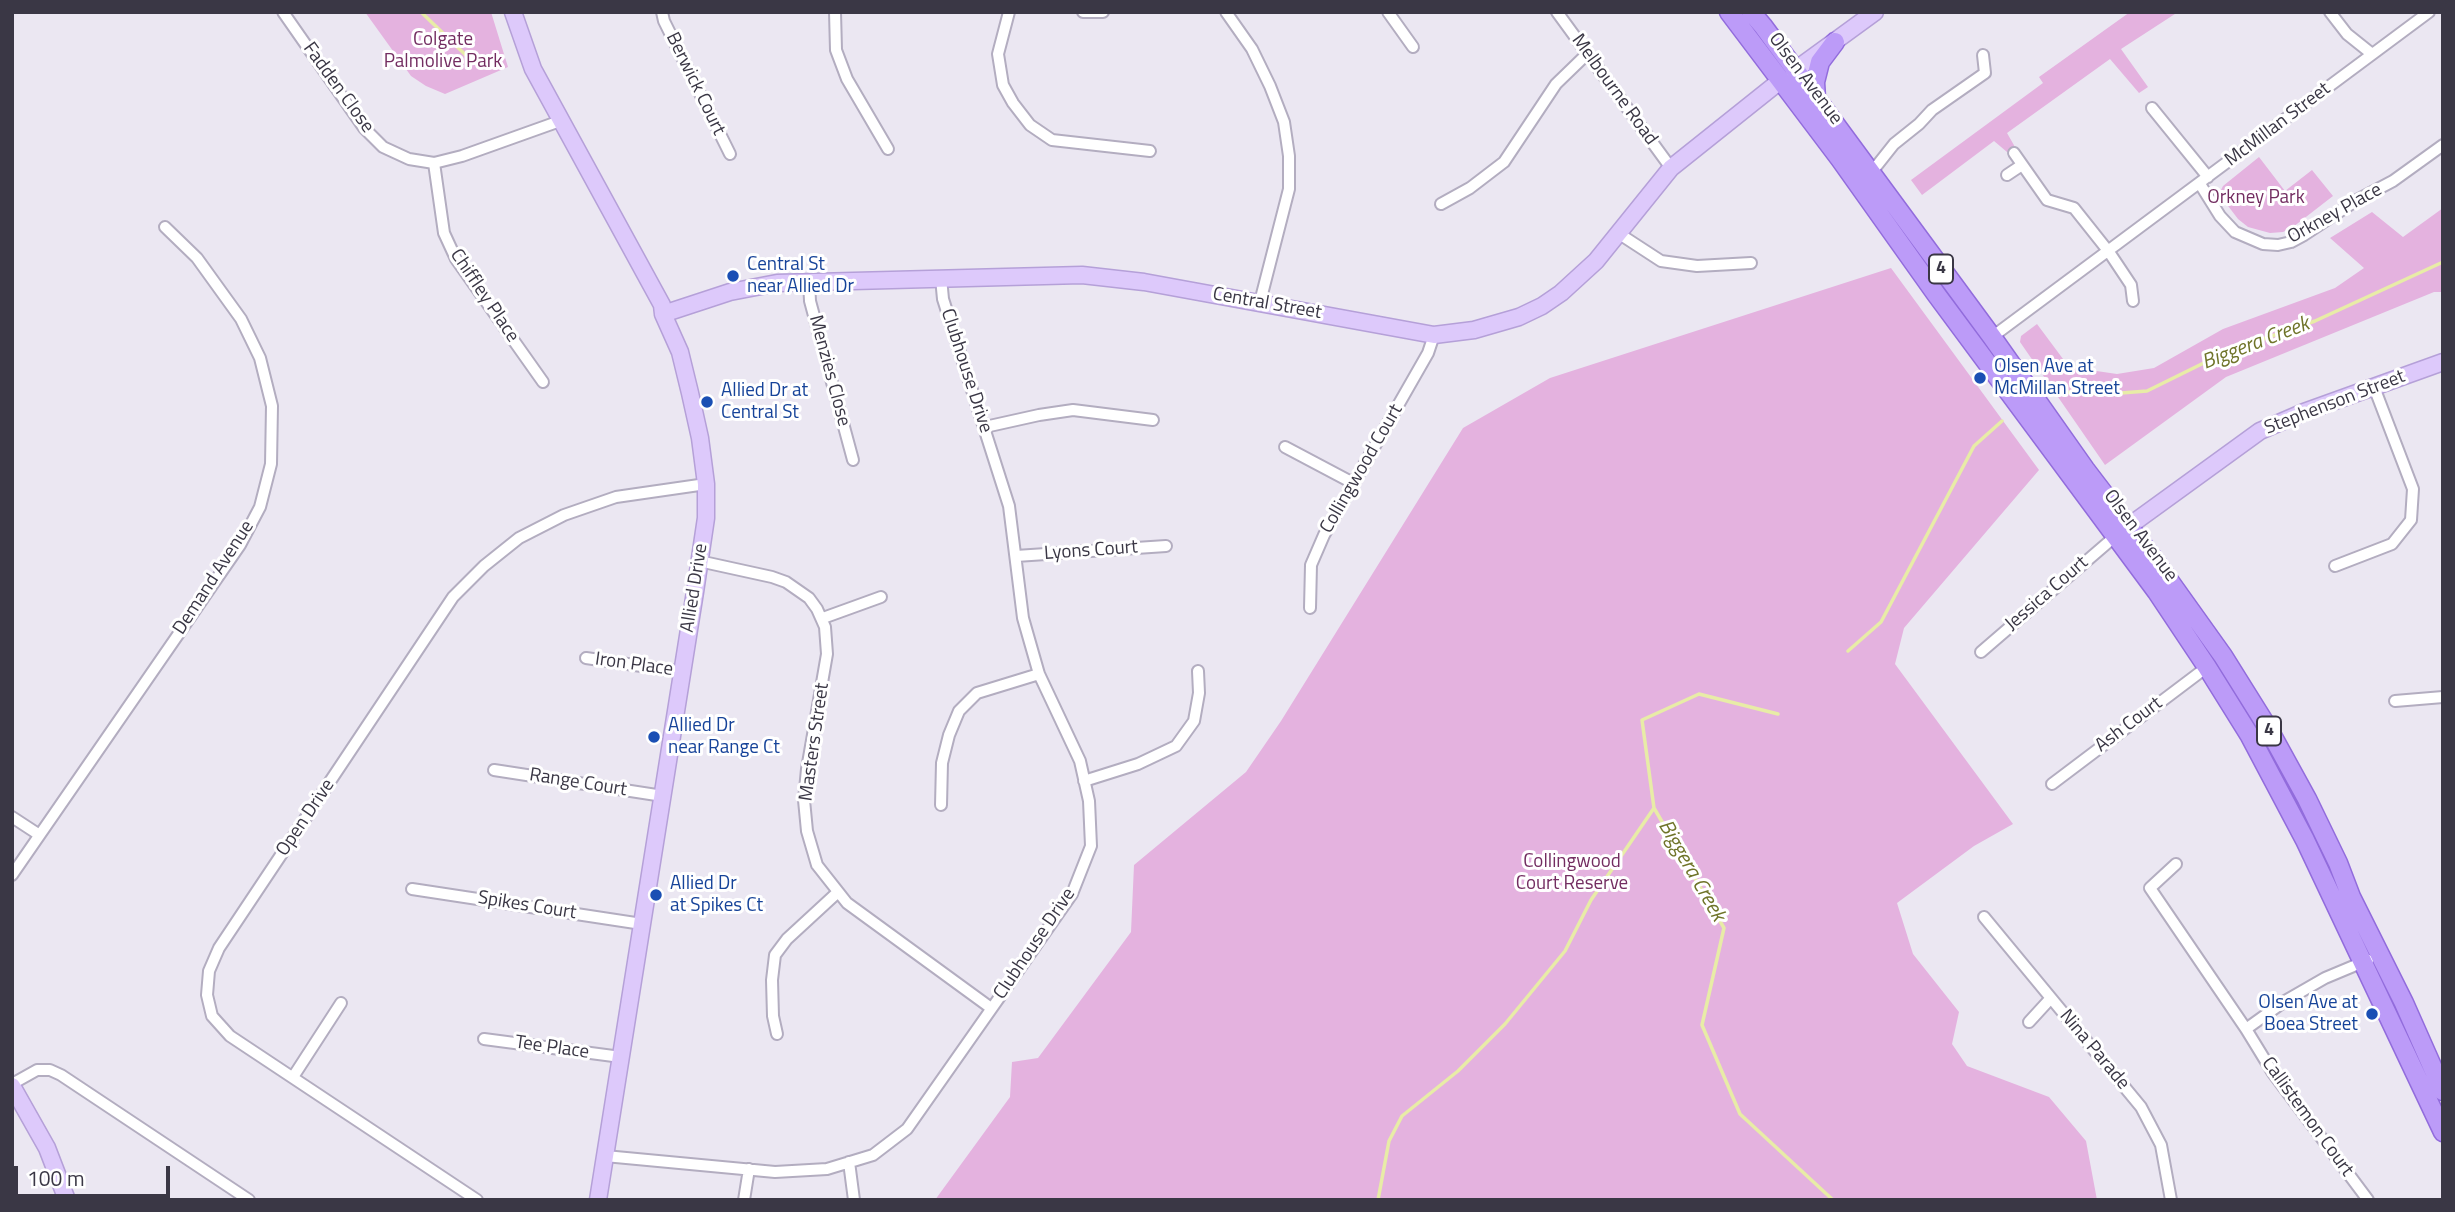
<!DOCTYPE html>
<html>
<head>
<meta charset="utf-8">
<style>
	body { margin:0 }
	#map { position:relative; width:2455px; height:1212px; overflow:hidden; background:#ebe7f2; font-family:"Titillium Web",sans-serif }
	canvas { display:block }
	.frame { position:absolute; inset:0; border:14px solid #3a3745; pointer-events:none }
	.scale { position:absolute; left:14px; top:1166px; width:156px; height:32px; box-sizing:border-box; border:4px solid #3a3745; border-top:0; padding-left:9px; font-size:21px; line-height:24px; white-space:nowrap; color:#3a3745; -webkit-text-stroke:5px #fff; paint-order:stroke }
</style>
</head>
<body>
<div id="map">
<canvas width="2455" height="1212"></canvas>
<div class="frame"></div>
<div class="scale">100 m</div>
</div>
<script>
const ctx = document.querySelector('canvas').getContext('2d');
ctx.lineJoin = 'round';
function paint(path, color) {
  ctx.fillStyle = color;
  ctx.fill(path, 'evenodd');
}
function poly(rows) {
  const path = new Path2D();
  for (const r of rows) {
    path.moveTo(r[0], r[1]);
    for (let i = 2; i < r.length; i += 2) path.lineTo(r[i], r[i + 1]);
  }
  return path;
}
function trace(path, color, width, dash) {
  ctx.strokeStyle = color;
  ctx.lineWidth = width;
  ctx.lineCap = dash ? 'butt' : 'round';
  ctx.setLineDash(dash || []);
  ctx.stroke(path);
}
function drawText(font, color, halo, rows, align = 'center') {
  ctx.font = font + ' "Titillium Web",sans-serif';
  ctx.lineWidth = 6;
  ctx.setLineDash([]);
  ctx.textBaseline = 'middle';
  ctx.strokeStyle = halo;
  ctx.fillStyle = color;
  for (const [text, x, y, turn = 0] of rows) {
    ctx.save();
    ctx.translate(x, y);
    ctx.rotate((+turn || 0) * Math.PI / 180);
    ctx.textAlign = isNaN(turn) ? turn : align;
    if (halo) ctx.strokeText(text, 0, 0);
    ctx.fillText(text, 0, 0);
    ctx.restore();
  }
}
paint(poly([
	[365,12,491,12,508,67,445,94,426,86,411,76],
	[2130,12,2178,12,2121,49,2148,87,2139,93,2110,59,2007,133,2015,147,2007,152,1994,141,1922,195,1911,180,2043,83,2039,77],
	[2259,157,2285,191,2312,170,2333,196,2293,227,2283,232,2270,233,2248,227,2238,219,2219,194,2223,186],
	[2443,208,2443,292,2434,292,2226,377,2105,465,2020,342,2021,336,2037,324,2069,367,2117,374,2154,368,2223,329,2335,288,2364,268,2330,238,2372,212,2403,237],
	[1891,268,2039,470,1904,628,1895,664,2013,824,1974,846,1897,903,1913,954,1959,1012,1952,1044,1967,1066,2049,1097,2086,1141,2097,1200,935,1200,1010,1097,1012,1062,1038,1058,1131,932,1134,865,1246,772,1281,721,1463,428,1550,378]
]), '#e4b2df');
trace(poly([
	[421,12,474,63],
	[2061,392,2108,394,2147,391,2226,352,2315,321,2443,262],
	[1848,651,1881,622,1974,446,2002,421],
	[1778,714,1699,694,1642,720,1654,808,1724,928,1702,1025,1740,1114,1833,1200],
	[1378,1200,1389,1141,1402,1116,1458,1071,1505,1024,1565,951,1591,900,1654,808]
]), '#e8eca7', 3.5);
const street = poly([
	[283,12,364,128,383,147,409,159,434,163,462,156,560,121],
	[662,12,664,21,730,154],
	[835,12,836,50,847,79,888,149],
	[1009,12,998,54,1003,85,1013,103,1030,125,1052,140,1150,151],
	[1083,12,1103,12],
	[1226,12,1252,49,1270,86,1284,122,1289,156,1289,189,1260,302],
	[1388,12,1413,47],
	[1557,12,1671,168],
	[2330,12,2347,34,2372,54],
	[2152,108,2208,177],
	[2014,153,2047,200,2074,208,2109,252,2131,285,2133,301],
	[434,163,444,233,456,259,543,382],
	[1871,173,1894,144,1919,124,1932,110,1985,73,1983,55],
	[2007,175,2022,165],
	[2200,184,2220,216,2235,232,2263,244,2278,245,2291,242,2304,235,2357,200,2393,181,2443,145],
	[1441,204,1470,188,1504,162,1556,84,1587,54],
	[1618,233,1661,261,1697,266,1751,263],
	[809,281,810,301,853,460],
	[1992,337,2429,12],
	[985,427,1039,415,1073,410,1153,420],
	[1285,447,1353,483],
	[1016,556,1166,546],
	[699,561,772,577,786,582,809,598,817,609,825,627,827,654,807,769,804,800,807,831,817,865,847,903,991,1008],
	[2335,566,2392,544,2411,520,2413,489,2374,387],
	[1310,608,1311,565,1324,535,1428,353,1434,335],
	[823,618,881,597],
	[1981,652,2119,533],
	[586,658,683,672],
	[2395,701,2443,697],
	[494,770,663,796],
	[1084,781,1138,764,1176,746,1194,721,1199,693,1198,671],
	[2052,784,2207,667],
	[941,805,942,763,949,735,959,711,977,693,1039,674],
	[12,817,38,834],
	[2176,864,2150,888,2246,1029,2273,1073,2368,1200],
	[12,875,240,545,260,507,271,464,272,406,260,358,241,319,197,258,165,227],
	[412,889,642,924],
	[1984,917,2141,1107,2161,1145,2171,1200],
	[2029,1022,2051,998],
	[2246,1029,2285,1001,2325,978,2368,960],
	[777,1034,773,1016,772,980,775,955,787,939,838,892],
	[484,1039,621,1057],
	[293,1077,341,1003],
	[12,1084,37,1070,50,1070,61,1075,249,1200],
	[605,1156,775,1172,827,1169,873,1155,907,1129,1072,894,1091,846,1089,801,1080,761,1039,674,1023,618,1009,506,943,299,941,278],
	[849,1162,854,1200],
	[477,1200,230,1036,212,1016,207,995,209,971,219,948,453,597,484,566,519,538,564,515,616,497,706,484],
	[744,1200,749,1169]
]);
const secondary = poly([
	[513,12,533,69,662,305,663,314,680,352,690,393,700,438,706,484,706,518,695,592,598,1200],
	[1794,71,1875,12],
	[663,314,730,292,777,283,1082,275,1144,282,1434,335,1474,330,1519,317,1542,306,1561,293,1596,261,1671,168,1780,81],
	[2129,526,2260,431,2304,412,2443,362],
	[12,1086,47,1148,67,1200]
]);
const primary = poly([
	[1729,12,1840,159,1936,294,2157,592,2207,667,2250,736,2305,840,2443,1132],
	[1751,12,1763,26,1992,337,2085,469,2153,558,2223,656,2268,728,2307,799,2338,863,2351,897,2404,1003,2443,1091],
	[1816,99,1815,82,1820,62,1835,42]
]);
trace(street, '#b3adc0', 14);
trace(secondary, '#b5a0d8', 19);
trace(primary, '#926cdc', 21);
trace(street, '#fff', 10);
trace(secondary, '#ddc9fb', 16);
trace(primary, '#bc9bf8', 18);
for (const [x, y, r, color] of [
	[733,276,7,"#1a4fb4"],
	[1980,378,7,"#1a4fb4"],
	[707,402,7,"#1a4fb4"],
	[654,737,7,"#1a4fb4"],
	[656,895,7,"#1a4fb4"],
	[2372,1014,7,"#1a4fb4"]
]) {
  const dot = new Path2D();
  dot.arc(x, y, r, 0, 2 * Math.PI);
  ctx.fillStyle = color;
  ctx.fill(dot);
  trace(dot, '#fff', 2.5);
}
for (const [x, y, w] of [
	[1941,269,24],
	[2269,731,24]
]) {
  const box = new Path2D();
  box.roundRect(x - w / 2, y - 14.5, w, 29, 5);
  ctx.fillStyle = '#fff';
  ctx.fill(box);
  trace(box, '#3a3745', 2);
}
drawText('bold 18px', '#3a3745', null, [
	["4",1941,269],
	["4",2269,731]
]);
drawText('19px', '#732d61', '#fff', [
	["Colgate",443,40],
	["Palmolive Park",443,62],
	["Orkney Park",2256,198],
	["Collingwood",1572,862],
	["Court Reserve",1572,884]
]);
drawText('19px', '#3a3745', '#fff', [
	["Olsen Avenue",1805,79,53],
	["Berwick Court",695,84,64],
	["Fadden Close",338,88,54],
	["Melbourne Road",1614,90,54],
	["McMillan Street",2278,125,-37],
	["Orkney Place",2335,214,-29],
	["Chiffley Place",484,296,56],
	["Central Street",1267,304,10],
	["Menzies Close",829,371,75],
	["Clubhouse Drive",966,371,72],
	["Stephenson Street",2335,403,-21],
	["Collingwood Court",1362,469,-60],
	["Olsen Avenue",2140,536,53],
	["Lyons Court",1091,551,-4],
	["Demand Avenue",214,578,-57],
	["Allied Drive",695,588,-81],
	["Jessica Court",2047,594,-41],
	["Iron Place",634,665,8],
	["Ash Court",2129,725,-37],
	["Masters Street",815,742,-82],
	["Range Court",578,783,9],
	["Open Drive",306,818,-56],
	["Spikes Court",527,906,9],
	["Clubhouse Drive",1035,944,-56],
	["Tee Place",552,1048,8],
	["Nina Parade",2094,1050,50],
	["Callistemon Court",2307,1117,54]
]);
drawText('19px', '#164399', '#fff', [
	["Central St",747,265],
	["near Allied Dr",747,287],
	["Olsen Ave at",1994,367],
	["McMillan Street",1994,389],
	["Allied Dr at",721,391],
	["Central St",721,413],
	["Allied Dr",668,726],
	["near Range Ct",668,748],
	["Allied Dr",670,884],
	["at Spikes Ct",670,906],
	["Olsen Ave at",2358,1003,"right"],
	["Boea Street",2358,1025,"right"]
], 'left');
drawText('italic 21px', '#6f7429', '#fff', [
	["Biggera Creek",2256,344,-21],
	["Biggera Creek",1691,871,60]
]);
</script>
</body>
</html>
